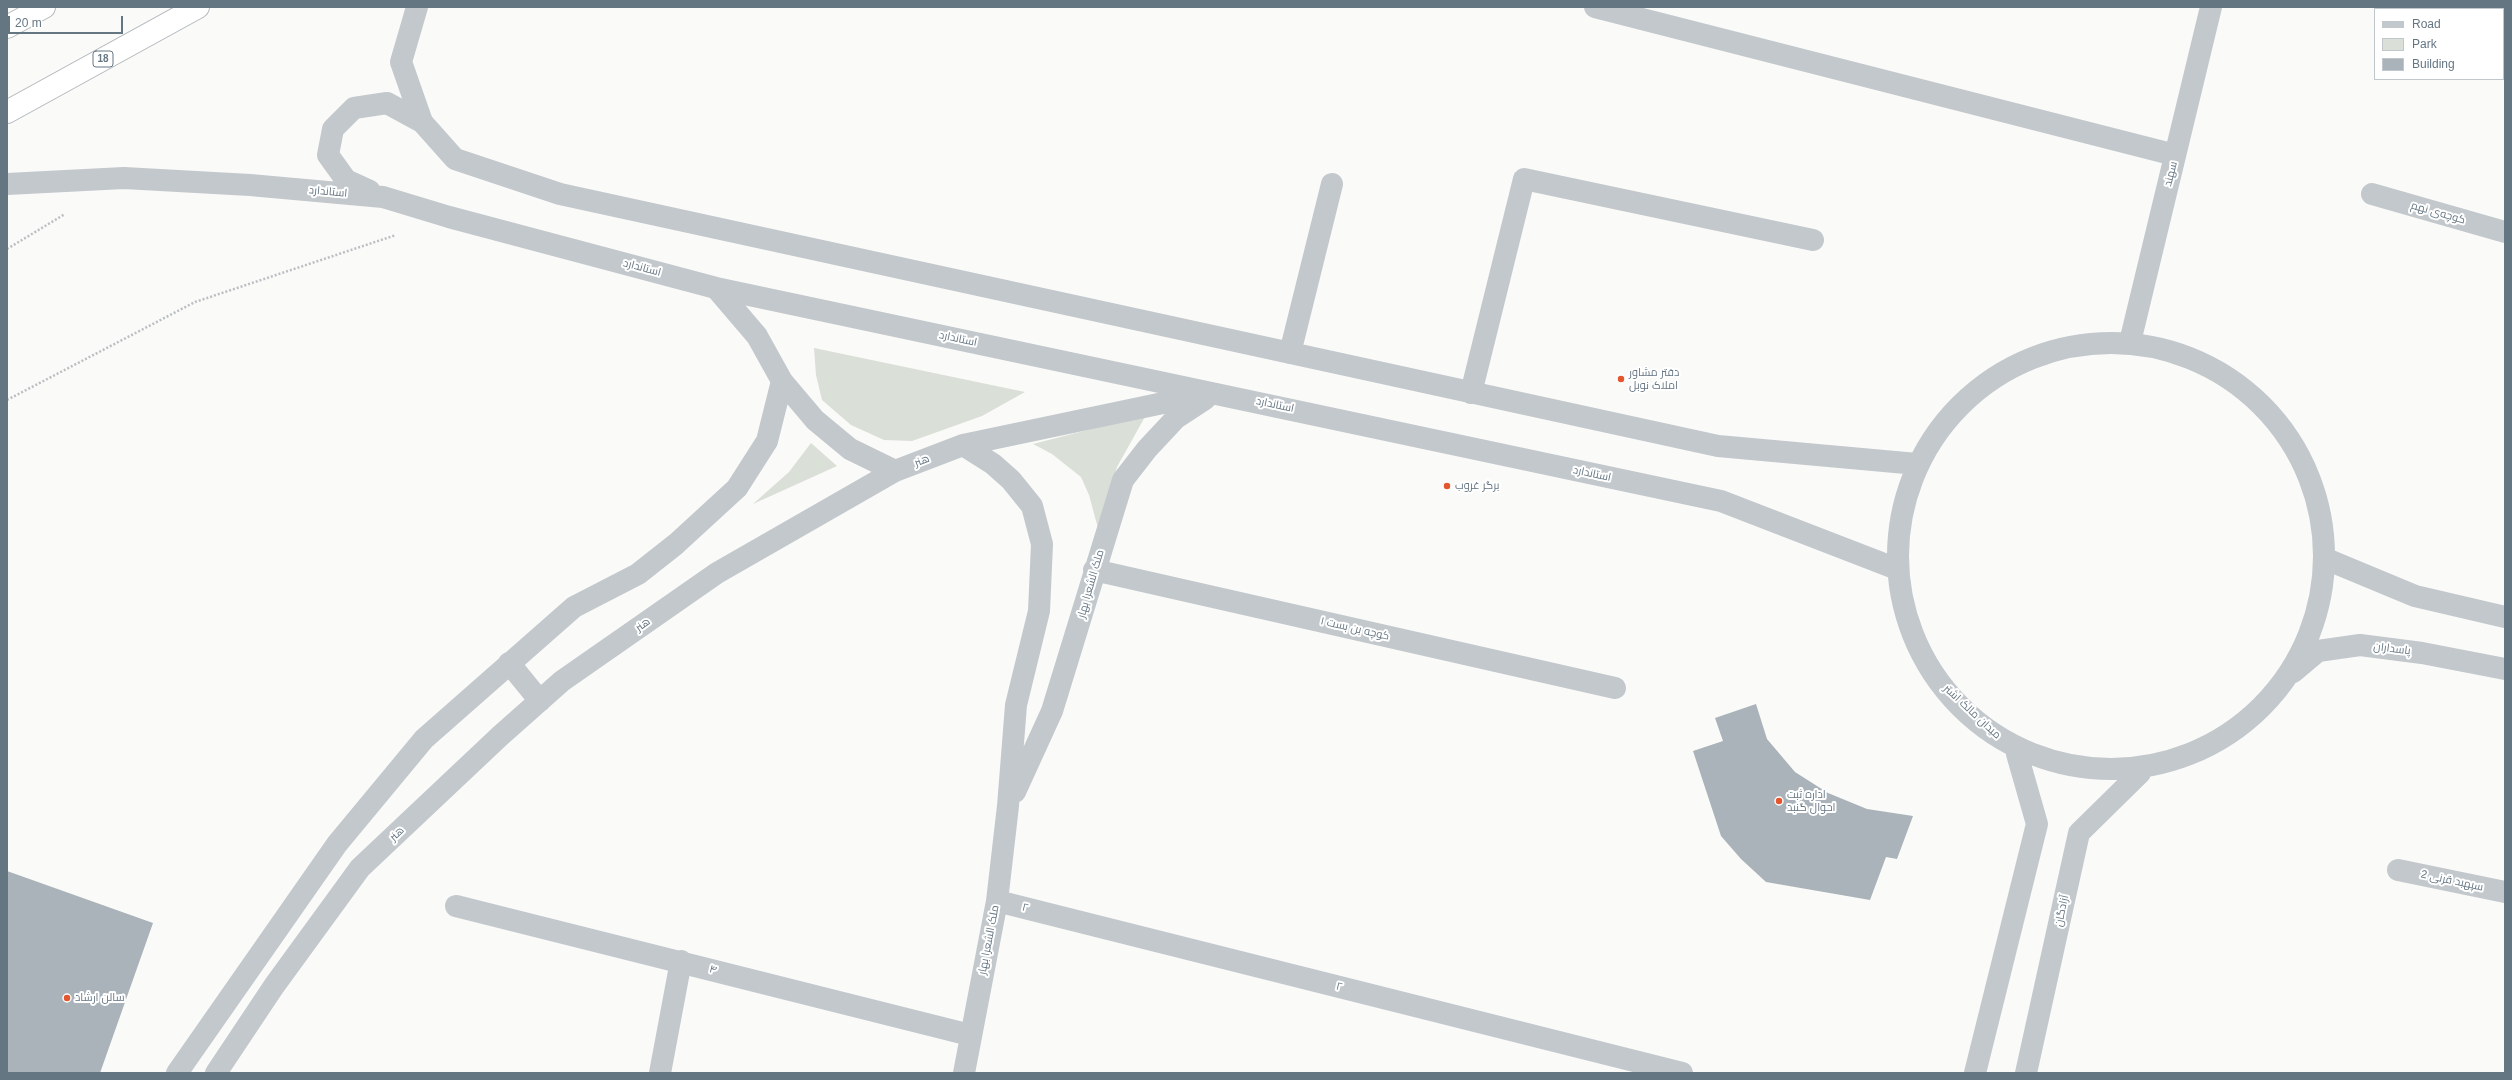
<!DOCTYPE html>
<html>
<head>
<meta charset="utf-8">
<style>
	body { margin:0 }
	#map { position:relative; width:2512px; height:1080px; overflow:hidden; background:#fafaf8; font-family:Arial,sans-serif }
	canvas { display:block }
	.frame { position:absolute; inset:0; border:8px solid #657683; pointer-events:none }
	.legend { position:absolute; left:2374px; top:8px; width:130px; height:72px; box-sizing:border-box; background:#fff; border:1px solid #c1c8cd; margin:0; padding:5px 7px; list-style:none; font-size:12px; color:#657683 }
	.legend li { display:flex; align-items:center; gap:8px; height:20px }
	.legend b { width:20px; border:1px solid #c1c8cd }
	.scale { position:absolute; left:8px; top:16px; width:115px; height:18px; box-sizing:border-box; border:2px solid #657683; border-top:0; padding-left:5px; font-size:12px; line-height:14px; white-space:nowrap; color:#657683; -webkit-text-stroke:3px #fff; paint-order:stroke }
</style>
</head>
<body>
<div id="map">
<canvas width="2512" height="1080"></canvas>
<div class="frame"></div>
<ul class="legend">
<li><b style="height:5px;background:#c3c8cc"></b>Road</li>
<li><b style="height:11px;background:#dadfd7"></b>Park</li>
<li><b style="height:11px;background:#aab3b9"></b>Building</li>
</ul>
<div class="scale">20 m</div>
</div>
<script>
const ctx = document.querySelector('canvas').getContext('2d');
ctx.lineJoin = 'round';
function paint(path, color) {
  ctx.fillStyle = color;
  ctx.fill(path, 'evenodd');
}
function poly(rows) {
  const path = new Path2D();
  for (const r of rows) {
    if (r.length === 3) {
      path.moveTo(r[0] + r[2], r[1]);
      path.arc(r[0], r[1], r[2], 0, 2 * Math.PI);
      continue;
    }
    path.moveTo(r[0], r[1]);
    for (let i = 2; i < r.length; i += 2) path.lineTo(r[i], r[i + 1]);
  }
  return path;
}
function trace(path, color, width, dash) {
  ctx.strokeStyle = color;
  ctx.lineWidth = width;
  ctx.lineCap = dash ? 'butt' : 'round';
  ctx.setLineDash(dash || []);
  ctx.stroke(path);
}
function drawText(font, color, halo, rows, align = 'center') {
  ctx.font = font + ' Arial,Cairo,sans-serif';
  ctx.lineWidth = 4;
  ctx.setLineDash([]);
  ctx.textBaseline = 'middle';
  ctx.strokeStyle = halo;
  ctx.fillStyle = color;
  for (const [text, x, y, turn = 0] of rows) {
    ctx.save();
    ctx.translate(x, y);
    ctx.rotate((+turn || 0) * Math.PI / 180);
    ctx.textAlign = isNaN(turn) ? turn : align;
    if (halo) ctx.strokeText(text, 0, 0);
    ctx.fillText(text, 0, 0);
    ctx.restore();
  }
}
paint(poly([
	[814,348,1025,392,982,416,912,441,884,440,851,425,822,400,816,375],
	[1146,415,1117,467,1099,532,1089,495,1081,477,1052,454,1033,444],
	[811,443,837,466,753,504,789,472]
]), '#dadfd7');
paint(poly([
	[1756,704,1767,739,1795,772,1828,793,1867,809,1913,816,1897,859,1886,857,1870,900,1766,882,1741,859,1721,836,1693,751,1723,741,1715,718],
	[7,871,153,923,100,1073,7,1073]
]), '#aab3b9');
const highway = poly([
	[7,27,44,7],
	[7,112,198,7]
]);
trace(highway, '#b4b9bd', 24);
trace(poly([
	[7,249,65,214],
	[7,400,195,302,396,235]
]), '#bbbfc2', 2.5, [2, 2]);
trace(poly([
	[417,7,401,62,422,122,455,159,560,194,1718,446,1917,464],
	[1595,7,2175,155],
	[7,184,124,178,250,185,383,197,449,217,716,288,1721,501,1897,569],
	[370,191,346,180,328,155,333,129,354,108,387,103,422,122],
	[2372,194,2505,232],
	[2130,342,2211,7],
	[2111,556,213],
	[1290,353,1332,184],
	[782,381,815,420,850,449,895,471],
	[1471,393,1524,179,1813,240],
	[963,445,993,464,1011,480,1032,506,1042,544,1039,611,1016,705,1008,806,997,901,964,1073],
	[2326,559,2415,596,2505,617],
	[1094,570,1615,688],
	[509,663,540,701],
	[2293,672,2318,651,2360,645,2422,653,2505,669],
	[1015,792,1052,711,1123,480,1147,449,1176,418,1205,399],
	[2398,870,2505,892],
	[997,901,1682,1073],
	[456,906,970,1035],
	[177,1073,337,844,424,739,574,607,638,574,676,544,737,488,767,441,782,381,757,336,716,288],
	[216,1073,274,986,360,868,500,736,562,681,717,573,895,471,963,445,1206,394],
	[660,1073,681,961],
	[1975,1073,2037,824,2017,754],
	[2026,1073,2079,833,2140,773]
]), '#c3c8cc', 22);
trace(highway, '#fff', 22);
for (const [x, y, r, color] of [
	[1621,379,4,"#e4572e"],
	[1447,486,4,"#e4572e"],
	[1779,801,4,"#e4572e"],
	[67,998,4,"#e4572e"]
]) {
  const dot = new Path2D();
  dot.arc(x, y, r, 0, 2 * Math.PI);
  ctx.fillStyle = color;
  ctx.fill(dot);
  trace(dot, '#fff', 1.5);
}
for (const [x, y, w] of [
	[103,59,20]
]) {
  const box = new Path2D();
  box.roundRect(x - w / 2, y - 8, w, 16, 3);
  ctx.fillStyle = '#fff';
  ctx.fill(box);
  trace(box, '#657683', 1);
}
drawText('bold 10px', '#657683', null, [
	["18",103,59]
]);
drawText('11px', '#657683', '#fff', [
	["سهند",2171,174,-76],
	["استاندارد",328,192,5],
	["کوچه‌ی نهم",2438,213,16],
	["استاندارد",642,268,15],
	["استاندارد",958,339,12],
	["استاندارد",1275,405,12],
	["هنر",922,461,-21],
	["استاندارد",1592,474,12],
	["ملک الشعرا بهار",1091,584,-74],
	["هنر",643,625,-35],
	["کوچه بن بست ۱",1355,629,13],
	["پاسداران",2392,649,7],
	["میدان مالک اشتر",1972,712,43],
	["هنر",397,834,-43],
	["سپهبد قرنی 2",2452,881,12],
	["۲",1025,908,14],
	["آزادگان",2062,911,-78],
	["ملک الشعرا بهار",989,940,-79],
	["۴",713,970,14],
	["۲",1339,987,14]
]);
drawText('11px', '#657683', '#fff', [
	["دفتر مشاور",1629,373],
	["املاک نوبل",1629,386],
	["برگر غروب",1455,486],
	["اداره ثبت",1787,795],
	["احوال گنبد",1787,808],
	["سالن ارشاد",75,998]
], 'left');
</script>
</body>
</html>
